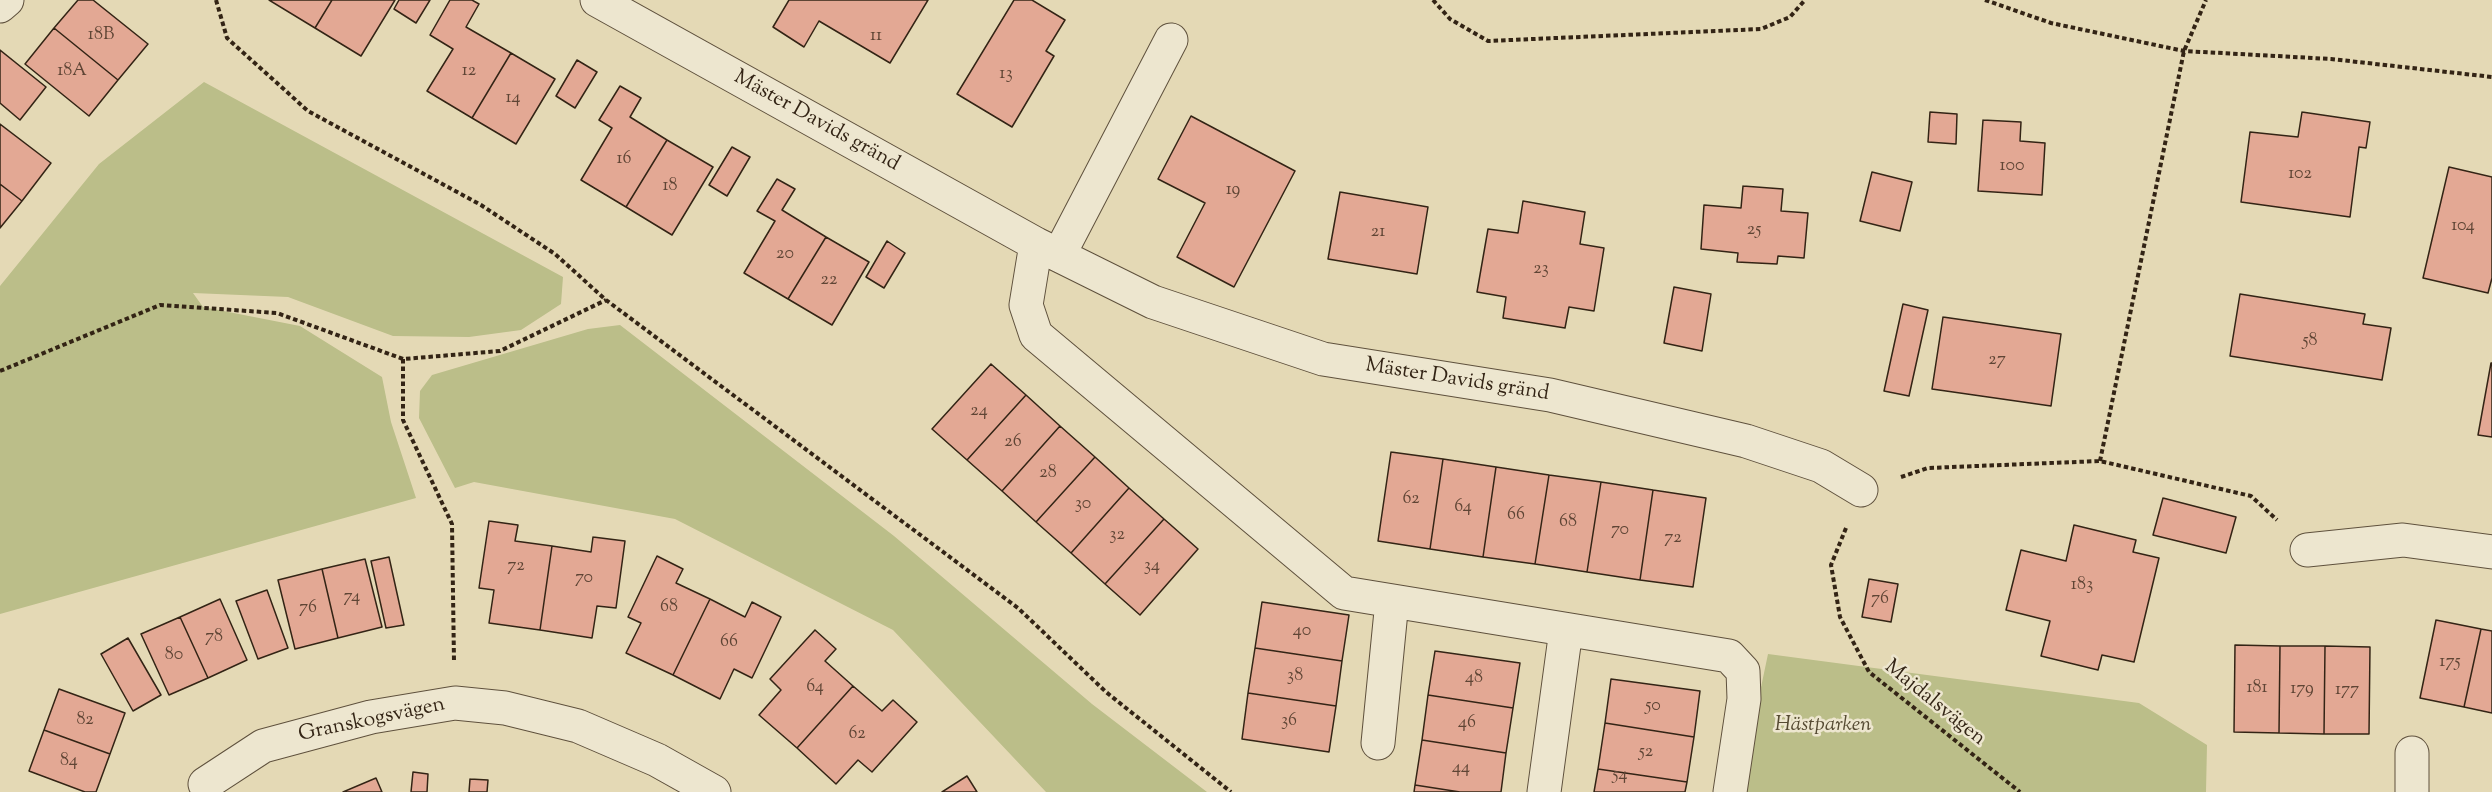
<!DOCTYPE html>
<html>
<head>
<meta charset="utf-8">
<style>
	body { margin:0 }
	canvas { display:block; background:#e4d9b5 }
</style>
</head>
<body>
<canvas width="2492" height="792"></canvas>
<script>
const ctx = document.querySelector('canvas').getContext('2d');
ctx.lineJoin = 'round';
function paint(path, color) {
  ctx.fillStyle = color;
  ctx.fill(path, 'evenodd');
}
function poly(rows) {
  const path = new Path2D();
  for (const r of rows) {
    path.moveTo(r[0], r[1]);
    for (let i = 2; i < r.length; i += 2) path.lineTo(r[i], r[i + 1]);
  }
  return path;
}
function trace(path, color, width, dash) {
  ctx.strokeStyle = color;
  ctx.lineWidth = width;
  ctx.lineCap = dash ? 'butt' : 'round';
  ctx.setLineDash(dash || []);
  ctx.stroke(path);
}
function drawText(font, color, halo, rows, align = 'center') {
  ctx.font = font + ' "Sorts Mill Goudy",serif';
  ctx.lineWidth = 5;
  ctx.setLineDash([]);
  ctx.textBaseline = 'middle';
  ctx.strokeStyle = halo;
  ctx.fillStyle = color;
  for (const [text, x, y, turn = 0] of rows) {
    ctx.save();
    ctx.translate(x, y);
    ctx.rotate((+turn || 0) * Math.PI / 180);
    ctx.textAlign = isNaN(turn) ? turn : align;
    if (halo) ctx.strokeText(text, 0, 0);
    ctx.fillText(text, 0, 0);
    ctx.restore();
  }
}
paint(poly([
	[204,82,563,277,561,304,521,330,469,337,393,336,288,297,193,293,203,307,300,326,382,377,391,422,416,498,0,614,0,286,99,164],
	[620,325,894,536,1092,704,1207,792,1046,792,893,630,675,519,474,482,455,488,419,418,420,391,432,375,588,329],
	[1768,654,2139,703,2207,745,2206,792,1739,792]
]), '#bbbe89');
const building = poly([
	[78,0,93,0,148,44,118,80,54,28,78,0],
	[269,0,332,0,315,28,269,0],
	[332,0,395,0,361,56,315,28,332,0],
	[399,0,430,0,416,23,394,9,399,0],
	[450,0,472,0,479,4,466,27,511,53,472,118,427,91,453,49,430,35,450,0],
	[789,0,928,0,890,63,819,21,804,47,773,27,789,0],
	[1014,0,1032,0,1065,20,1046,51,1054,56,1012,127,957,94,1014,0],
	[54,28,118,80,89,116,25,64,54,28],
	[0,50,46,87,20,120,0,103,0,50],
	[511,53,555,79,516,144,472,118,511,53],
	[577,60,597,72,575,108,556,96,577,60],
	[620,86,641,98,630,117,667,140,626,207,581,180,612,128,599,120,620,86],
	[1930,112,1957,114,1956,144,1928,142,1930,112],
	[2302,112,2370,122,2366,148,2359,147,2350,217,2241,202,2250,132,2298,137,2302,112],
	[1191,116,1295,171,1234,287,1177,257,1205,203,1158,179,1191,116],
	[1983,120,2021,122,2020,141,2045,143,2042,195,1978,191,1983,120],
	[0,124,51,163,22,201,0,184,0,124],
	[667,140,713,167,672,235,626,207,667,140],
	[732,147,750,157,727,196,709,185,732,147],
	[2449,167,2492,177,2492,278,2488,293,2423,278,2449,167],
	[1872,172,1912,182,1900,231,1860,221,1872,172],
	[777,179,795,189,782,210,826,237,788,299,744,273,775,221,757,211,777,179],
	[0,184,22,201,0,228,0,184],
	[1743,186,1783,189,1781,211,1808,213,1804,258,1778,256,1777,264,1737,262,1738,253,1701,249,1704,205,1741,208,1743,186],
	[1340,192,1428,207,1417,274,1328,259,1340,192],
	[1523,201,1585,212,1580,244,1604,248,1594,311,1569,307,1565,328,1503,318,1506,297,1477,292,1488,229,1518,233,1523,201],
	[826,237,869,262,832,325,788,299,826,237],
	[887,241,905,253,884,288,866,277,887,241],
	[1674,287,1711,294,1702,351,1664,343,1674,287],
	[2240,294,2365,314,2363,324,2391,328,2382,380,2230,356,2240,294],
	[1903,304,1928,310,1909,396,1884,391,1903,304],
	[1943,317,2061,334,2051,406,1932,389,1943,317],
	[2491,363,2492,363,2492,437,2478,435,2491,363],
	[991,364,1026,395,967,460,932,429,991,364],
	[1026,395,1060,426,1002,491,967,460,1026,395],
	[1060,426,1095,457,1036,522,1002,491,1060,426],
	[1391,452,1443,459,1430,549,1378,541,1391,452],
	[1095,457,1129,488,1071,553,1036,522,1095,457],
	[1443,459,1496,467,1483,557,1430,549,1443,459],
	[1496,467,1549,475,1535,564,1483,557,1496,467],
	[1549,475,1601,482,1587,572,1535,564,1549,475],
	[1601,482,1653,490,1640,580,1587,572,1601,482],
	[1129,488,1164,519,1105,584,1071,553,1129,488],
	[1653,490,1706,498,1693,587,1640,580,1653,490],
	[2163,498,2236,517,2226,553,2153,535,2163,498],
	[1164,519,1198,549,1140,615,1105,584,1164,519],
	[489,521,518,525,515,541,552,546,540,630,489,623,494,590,479,588,489,521],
	[2074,525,2136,540,2133,552,2159,558,2134,662,2102,655,2098,670,2041,656,2050,621,2006,610,2021,550,2066,561,2074,525],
	[593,537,625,541,616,608,597,606,592,638,540,630,552,546,591,552,593,537],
	[657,556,683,569,676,583,710,599,673,675,626,653,641,623,628,617,657,556],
	[389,557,404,625,386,628,371,561,389,557],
	[365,559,382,627,338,638,322,569,365,559],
	[322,569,338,638,295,649,278,580,322,569],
	[1869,579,1898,584,1891,622,1862,617,1869,579],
	[267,590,288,648,258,659,236,601,267,590],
	[220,599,247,660,208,678,180,617,220,599],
	[710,599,745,617,752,602,781,617,752,678,734,669,720,699,673,675,710,599],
	[1262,602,1349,615,1342,661,1255,648,1262,602],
	[180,617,208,678,169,695,141,634,180,617],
	[2436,620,2481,629,2464,707,2420,698,2436,620],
	[2481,629,2492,631,2492,713,2464,707,2481,629],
	[815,630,836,649,825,661,853,686,797,748,759,715,781,690,770,679,815,630],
	[128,638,161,695,133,711,101,654,128,638],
	[2235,645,2280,646,2279,733,2234,732,2235,645],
	[2280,646,2325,646,2324,734,2279,733,2280,646],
	[2325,646,2370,647,2369,734,2324,734,2325,646],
	[1255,648,1342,661,1336,706,1248,693,1255,648],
	[1435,651,1520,663,1513,708,1428,695,1435,651],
	[1611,679,1700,691,1694,737,1605,723,1611,679],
	[853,686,882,711,893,700,917,722,872,772,858,760,836,784,797,748,853,686],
	[59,689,125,713,110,754,44,730,59,689],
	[1248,693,1336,706,1329,752,1242,739,1248,693],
	[1428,695,1513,708,1506,753,1422,740,1428,695],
	[1605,723,1694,737,1687,782,1598,769,1605,723],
	[44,730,110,754,96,792,85,792,29,771,44,730],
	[1422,740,1506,753,1501,792,1460,792,1415,785,1422,740],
	[1598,769,1687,782,1685,792,1594,792,1598,769],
	[413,772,428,774,427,792,411,792,413,772],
	[967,776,977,792,942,792,967,776],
	[376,778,382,792,343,792,376,778],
	[470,779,488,780,487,792,469,792,470,779],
	[1415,785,1460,792,1414,792,1415,785]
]);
paint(building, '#e3a894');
trace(building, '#332415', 1.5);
const minor = poly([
	[597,0,1036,244,1153,302,1323,359,1550,395,1746,441,1821,466,1861,490],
	[0,6,7,0],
	[1036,244,1026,305,1036,335,1344,593,1729,656,1743,671,1744,699,1730,792],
	[1059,255,1171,40],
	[2307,550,2403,540,2492,552],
	[1378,743,1392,601],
	[2412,753,2412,792],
	[205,784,263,746,371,717,455,703,505,708,578,726,657,760,714,792],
	[1544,792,1566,630]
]);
trace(minor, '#5f513d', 35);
trace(poly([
	[216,0,227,38,308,111,481,205,555,254,606,300,1018,608,1106,692,1231,792],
	[1433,0,1450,19,1488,41,1761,29,1790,17,1805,0],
	[1985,0,2051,23,2184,51,2331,59,2492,77],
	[403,359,403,420,452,524,454,662],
	[0,371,160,305,277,313,403,359,500,351,606,300],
	[2100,461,2184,51,2206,0],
	[1901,477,1928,468,2100,461,2251,496,2277,520],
	[1846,528,1831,565,1840,617,1869,672,2020,792]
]), '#332415', 4, [4.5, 3]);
trace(minor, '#ede6cf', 33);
drawText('18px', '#5f4535', null, [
	["18B",101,36],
	["11",876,37],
	["18A",72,72],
	["12",469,72],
	["13",1006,75],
	["14",513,99],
	["16",624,160],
	["100",2012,167],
	["102",2300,175],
	["18",670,187],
	["19",1233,191],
	["104",2463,227],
	["25",1754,231],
	["21",1378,233],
	["20",785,255],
	["23",1541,270],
	["22",829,281],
	["58",2310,342],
	["27",1997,361],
	["24",979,412],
	["26",1013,443],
	["28",1048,474],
	["62",1411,500],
	["30",1083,505],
	["64",1463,508],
	["66",1516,516],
	["68",1568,523],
	["70",1620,531],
	["32",1117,536],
	["72",1673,539],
	["72",516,567],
	["34",1152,567],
	["70",584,579],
	["183",2082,586],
	["74",352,598],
	["76",1880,600],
	["68",669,608],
	["76",308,609],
	["40",1302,632],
	["78",214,638],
	["66",729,643],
	["80",174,656],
	["175",2450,663],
	["38",1295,677],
	["48",1474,679],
	["64",815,688],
	["181",2257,689],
	["179",2302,690],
	["177",2347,691],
	["50",1653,707],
	["82",85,721],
	["36",1289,722],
	["46",1467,724],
	["62",857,735],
	["52",1646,753],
	["84",69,762],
	["44",1461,769],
	["54",1620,776]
]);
drawText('21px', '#332415', '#ede6cf', [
	["Mäster Davids gränd",816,122,29],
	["Mäster Davids gränd",1457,381,9],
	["Majdalsvägen",1934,704,39],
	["Granskogsvägen",372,721,-12]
]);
drawText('italic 21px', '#554a32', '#ede6cf', [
	["Hästparken",1823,726]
]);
</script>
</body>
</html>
